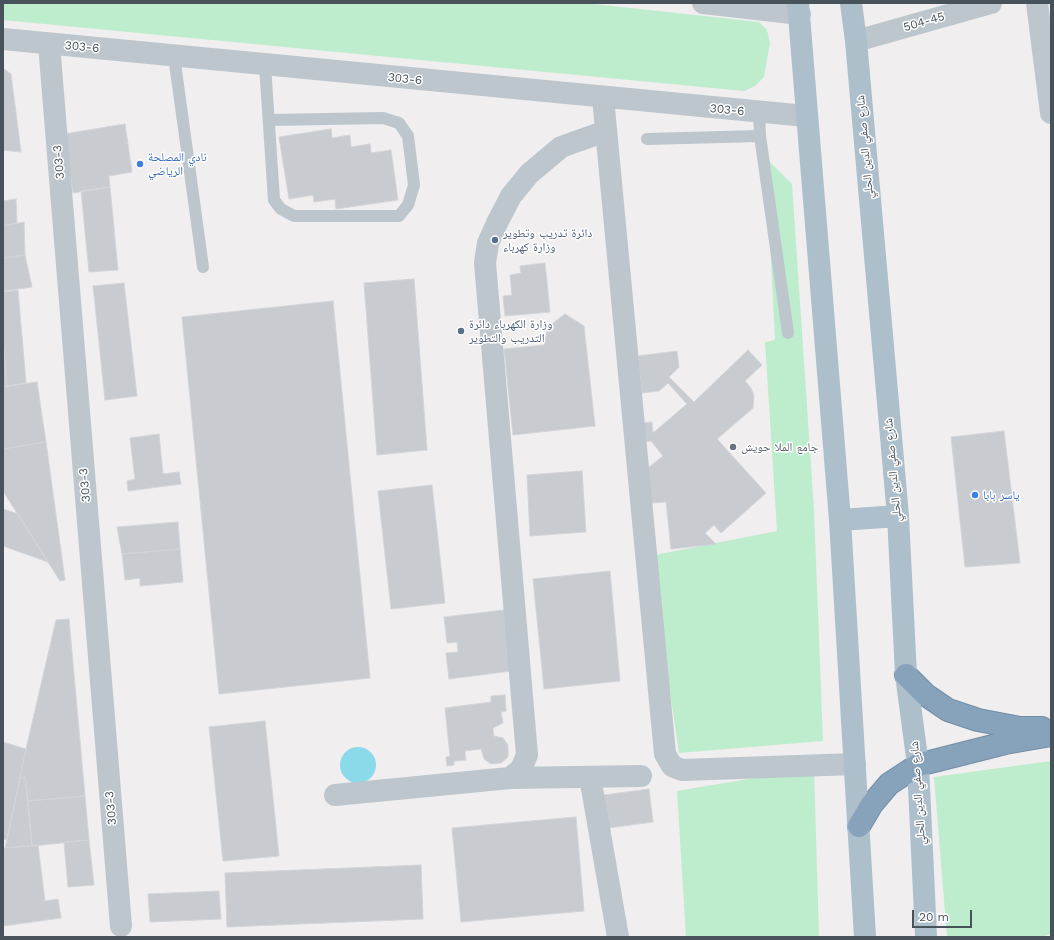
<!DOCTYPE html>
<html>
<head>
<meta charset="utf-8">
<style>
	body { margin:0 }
	#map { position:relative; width:1054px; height:940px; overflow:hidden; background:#f0eeee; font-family:"Work Sans",sans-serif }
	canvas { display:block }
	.frame { position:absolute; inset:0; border:4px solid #47525a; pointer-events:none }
	.scale { position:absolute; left:912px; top:910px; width:60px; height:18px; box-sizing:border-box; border:2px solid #47525a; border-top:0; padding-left:5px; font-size:12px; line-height:14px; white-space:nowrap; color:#47525a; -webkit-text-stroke:3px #fff; paint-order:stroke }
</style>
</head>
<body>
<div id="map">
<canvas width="1054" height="940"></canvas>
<div class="frame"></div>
<div class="scale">20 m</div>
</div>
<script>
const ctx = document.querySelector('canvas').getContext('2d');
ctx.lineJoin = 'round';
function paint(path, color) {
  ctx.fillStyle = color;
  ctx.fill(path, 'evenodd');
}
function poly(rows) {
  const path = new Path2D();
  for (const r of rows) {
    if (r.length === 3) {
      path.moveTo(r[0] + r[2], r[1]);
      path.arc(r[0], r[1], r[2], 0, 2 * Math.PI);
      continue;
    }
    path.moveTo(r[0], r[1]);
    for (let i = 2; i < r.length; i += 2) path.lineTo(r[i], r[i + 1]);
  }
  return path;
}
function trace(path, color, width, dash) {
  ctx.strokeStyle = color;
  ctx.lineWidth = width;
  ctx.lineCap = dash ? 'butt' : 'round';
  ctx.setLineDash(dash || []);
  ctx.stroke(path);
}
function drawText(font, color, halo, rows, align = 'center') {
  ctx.font = font + ' "Work Sans","Noto Naskh Arabic",sans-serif';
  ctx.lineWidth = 3;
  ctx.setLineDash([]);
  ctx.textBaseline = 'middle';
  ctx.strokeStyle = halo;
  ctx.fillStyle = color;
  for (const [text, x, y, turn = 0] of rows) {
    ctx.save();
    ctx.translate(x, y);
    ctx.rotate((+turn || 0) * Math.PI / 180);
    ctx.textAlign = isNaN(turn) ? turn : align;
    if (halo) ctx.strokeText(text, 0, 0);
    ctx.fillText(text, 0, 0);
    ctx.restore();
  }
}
paint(poly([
	[3,3,585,3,759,22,767,30,770,43,764,77,755,86,744,91,3,20],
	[758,150,792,184,814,510,823,741,679,753,650,556,777,531,765,342,775,340,767,180],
	[1051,761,1051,934,1041,937,947,937,934,777],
	[814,768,819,937,686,937,677,791]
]), '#bdedcd');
paint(poly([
	[358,765,18]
]), '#8bdae9');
const building = poly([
	[3,68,11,74,21,152,3,150,3,68],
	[125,124,132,172,109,176,110,187,73,193,64,134,125,124],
	[331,129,332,138,350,135,351,147,370,144,371,153,391,150,398,200,336,209,335,199,314,202,313,195,289,199,279,137,331,129],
	[110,187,118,270,89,272,81,191,110,187],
	[16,199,17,223,3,226,3,201,16,199],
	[24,222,25,255,3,258,3,226,24,222],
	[25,255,32,287,3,291,3,258,25,255],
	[545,263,550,312,505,316,503,296,512,295,510,275,521,273,520,266,545,263],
	[414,279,427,450,377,455,364,283,414,279],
	[124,283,137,396,105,400,93,286,124,283],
	[18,290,26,383,7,386,3,338,3,292,18,290],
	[333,301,370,678,219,694,182,317,333,301],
	[565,314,584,326,595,426,513,435,504,349,544,345,548,327,565,314],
	[3,338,7,386,3,387,3,338],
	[748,350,762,365,745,381,751,388,754,396,753,408,717,439,766,493,721,533,714,525,705,533,716,544,671,549,666,502,652,503,648,468,663,456,651,441,645,442,643,423,652,422,653,433,687,404,668,383,659,391,642,393,638,356,677,351,679,367,669,377,694,402,748,350],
	[37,382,46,442,3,449,3,387,37,382],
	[1004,431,1020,563,965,567,951,437,1004,431],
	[159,434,163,474,179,472,181,484,128,491,127,481,135,479,130,438,159,434],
	[46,442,65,580,60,581,3,491,3,449,46,442],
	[582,471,586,532,530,536,527,475,582,471],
	[432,485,445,603,391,609,378,491,432,485],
	[3,509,18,514,48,562,3,546,3,509],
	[178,522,180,549,122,554,117,527,178,522],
	[180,549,183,582,140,586,140,578,125,580,122,554,180,549],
	[610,571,620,681,544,689,533,579,610,571],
	[504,610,511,671,449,679,446,653,458,652,457,642,447,643,444,617,504,610],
	[69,619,85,796,28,801,25,777,20,778,26,749,56,620,69,619],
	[505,695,506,711,501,712,503,723,493,728,494,736,503,738,508,745,508,757,501,763,491,764,484,759,481,749,465,751,466,760,454,761,454,765,447,766,446,757,450,756,445,708,491,702,491,696,505,695],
	[265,721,279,856,223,861,209,727,265,721],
	[3,742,26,749,7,840,3,839,3,742],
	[25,777,32,846,5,848,20,778,25,777],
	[649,789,653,822,608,828,604,795,649,789],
	[85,796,89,840,32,846,28,801,85,796],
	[576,817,584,911,461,922,452,828,576,817],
	[89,840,94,885,68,887,64,842,89,840],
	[38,845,45,901,58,899,61,918,3,926,3,848,38,845],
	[421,865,423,919,227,927,225,873,421,865],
	[219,891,221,919,150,922,148,894,219,891]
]);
paint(building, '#c8cbd0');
trace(building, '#d2d4d9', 1);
const highway = poly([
	[906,675,926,695,948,710,978,720,1020,728,1042,728],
	[859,826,872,804,889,784,918,765,1005,743,1051,735]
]);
trace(highway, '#728ea7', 24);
trace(poly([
	[174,56,203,267],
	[265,65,274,200,281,209,294,216,399,216,408,205,414,185,408,136,399,123,383,118,269,120],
	[759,113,760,136,788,333],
	[647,139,760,136]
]), '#bcc6cc', 12);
trace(poly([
	[703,3,800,14],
	[1037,3,1051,113],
	[3,39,806,116],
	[856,41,991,3],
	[49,44,121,926],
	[603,98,665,754,672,766,682,770,855,764],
	[590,777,618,937],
	[510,778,641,776],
	[335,795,510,778,521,769,527,755,485,263,488,243,498,221,511,196,529,174,561,147,606,131]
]), '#bcc6cc', 22);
trace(poly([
	[798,3,840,520,865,937],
	[851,3,856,41,898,516,906,675,918,765,926,937],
	[840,520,898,516]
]), '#aebfcc', 22);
trace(highway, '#87a3bb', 22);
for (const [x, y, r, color] of [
	[140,164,4,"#3f7fe0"],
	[495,240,4,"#5c6f8a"],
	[461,331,4,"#5c6f8a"],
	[733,447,4,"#6b7280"],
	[975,495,4,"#3f7fe0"]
]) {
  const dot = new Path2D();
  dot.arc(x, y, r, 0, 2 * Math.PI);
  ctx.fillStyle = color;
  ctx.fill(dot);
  trace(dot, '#fff', 1.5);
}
drawText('12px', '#47525a', '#fff', [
	["504-45",924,22,-16],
	["303-6",82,47,5],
	["303-6",405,79,6],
	["303-6",727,110,5],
	["شارع صفي الدين الحلي",865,147,-95],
	["303-3",59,162,-95],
	["شارع صفي الدين الحلي",893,470,-95],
	["303-3",85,485,-95],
	["شارع صفي الدين الحلي",918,793,-94],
	["303-3",111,808,-95]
]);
drawText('12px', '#366cbe', '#fff', [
	["نادي المصلحة",148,157],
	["الرياضي",148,171],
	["ياسر بابا",983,495]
], 'left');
drawText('12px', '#4e5e75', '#fff', [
	["دائرة تدريب وتطوير",503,233],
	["وزارة كهرباء",503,247],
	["وزارة الكهرباء دائرة",469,324],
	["التدريب والتطوير",469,338]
], 'left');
drawText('12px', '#5b616d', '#fff', [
	["جامع الملا حويش",741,447]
], 'left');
</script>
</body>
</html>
